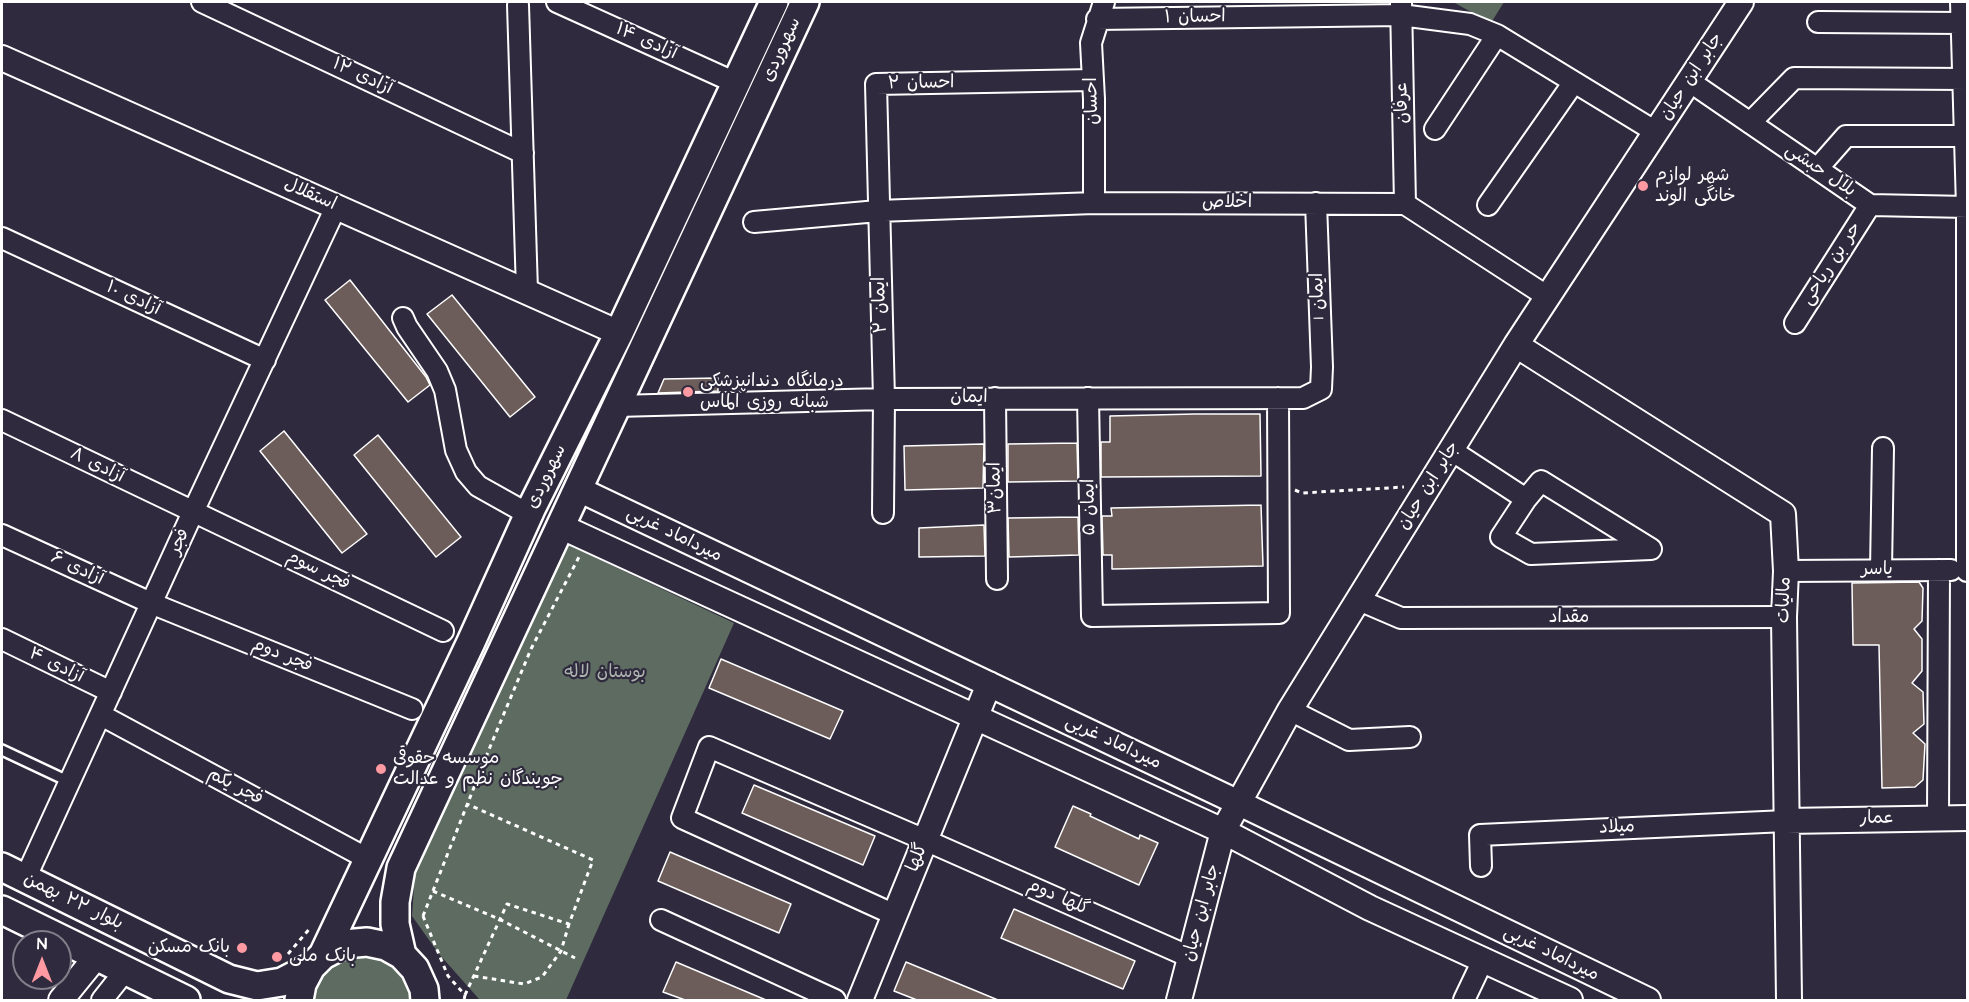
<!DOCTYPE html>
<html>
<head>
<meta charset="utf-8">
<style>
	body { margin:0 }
	#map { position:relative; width:1969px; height:1002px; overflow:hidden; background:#2f2a3d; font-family:"Architects Daughter",sans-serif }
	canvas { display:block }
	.frame { position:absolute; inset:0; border:3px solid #fff; pointer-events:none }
	.north { position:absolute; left:12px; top:930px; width:60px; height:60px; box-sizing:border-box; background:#2f2a3d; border:2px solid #827f8b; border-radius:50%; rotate:0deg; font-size:16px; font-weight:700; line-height:24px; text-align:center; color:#fff }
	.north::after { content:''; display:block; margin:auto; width:21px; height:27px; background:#ff9aa2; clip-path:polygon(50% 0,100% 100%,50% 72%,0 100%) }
</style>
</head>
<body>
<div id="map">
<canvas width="1969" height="1002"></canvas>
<div class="frame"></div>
<div class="north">N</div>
</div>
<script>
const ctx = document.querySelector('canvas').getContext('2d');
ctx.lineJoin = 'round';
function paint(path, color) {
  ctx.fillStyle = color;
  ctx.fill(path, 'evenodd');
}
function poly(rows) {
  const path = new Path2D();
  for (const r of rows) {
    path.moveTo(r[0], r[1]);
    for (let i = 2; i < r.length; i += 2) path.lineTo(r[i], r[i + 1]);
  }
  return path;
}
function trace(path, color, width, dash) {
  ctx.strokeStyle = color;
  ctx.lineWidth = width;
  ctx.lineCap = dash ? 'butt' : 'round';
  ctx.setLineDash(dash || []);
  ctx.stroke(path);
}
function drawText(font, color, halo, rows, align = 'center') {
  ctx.font = font + ' "Architects Daughter","Playpen Sans Arabic",sans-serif';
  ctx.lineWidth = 4.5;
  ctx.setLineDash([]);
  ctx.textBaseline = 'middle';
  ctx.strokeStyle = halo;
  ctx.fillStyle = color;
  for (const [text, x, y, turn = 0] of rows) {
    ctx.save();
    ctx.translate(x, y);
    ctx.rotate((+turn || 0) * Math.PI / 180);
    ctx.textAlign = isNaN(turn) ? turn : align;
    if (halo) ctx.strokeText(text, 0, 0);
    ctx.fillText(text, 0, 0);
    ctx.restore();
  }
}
paint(poly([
	[1453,2,1504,2,1491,23],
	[554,538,734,623,566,1000,483,1000,479,999,439,954,412,916,415,872],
	[386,946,425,1000,299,1000,311,968]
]), '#5d6b61');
const building = poly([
	[350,280,426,377,430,385,408,402,325,300,350,280],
	[452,295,535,397,510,417,427,314,452,295],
	[718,378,718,391,658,393,664,379,718,378],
	[1195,414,1260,414,1261,476,1101,477,1101,442,1110,442,1110,416,1195,414],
	[284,431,367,534,342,553,260,451,284,431],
	[378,435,461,537,436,557,354,455,378,435],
	[1077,443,1078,481,1008,482,1008,444,1077,443],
	[984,444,983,488,905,490,904,446,984,444],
	[1261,505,1263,566,1112,569,1112,555,1103,555,1102,516,1112,516,1111,508,1261,505],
	[1078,517,1079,555,1009,557,1008,518,1078,517],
	[984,525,985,556,919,557,919,528,984,525],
	[1919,582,1923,588,1922,621,1914,629,1922,639,1922,671,1912,683,1923,692,1924,724,1913,733,1925,744,1923,780,1915,787,1882,788,1879,645,1853,645,1852,583,1919,582],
	[721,659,843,711,830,739,709,688,721,659],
	[754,785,875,836,863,865,742,813,754,785],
	[1073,806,1091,814,1090,816,1139,839,1140,835,1158,843,1139,885,1055,847,1073,806],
	[670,852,791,904,779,933,658,881,670,852],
	[1014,909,1135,961,1123,989,1001,938,1014,909],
	[676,962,766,1000,685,1000,663,992,676,962],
	[906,962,998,1000,917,1000,894,991,906,962]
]);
paint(building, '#6d5d5a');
trace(building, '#fff', 1.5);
const service = poly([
	[2,750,70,782]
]);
const minor = poly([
	[202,2,523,153],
	[557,2,736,83],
	[1401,2,1405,204],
	[1961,2,1967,207,1967,571],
	[518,5,527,291],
	[1097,19,1401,15,1470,24,1497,35,1656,132],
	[1818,22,1962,23],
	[1689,81,1870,205,1968,207],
	[1750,123,1794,78,1968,79],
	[1435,129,1497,35],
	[1817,169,1846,136,1965,136],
	[1094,203,1094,99,1091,43,1104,2],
	[1488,205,1574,82],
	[754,222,878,211,1094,203,1405,204,1548,297],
	[2,238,265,360],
	[403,318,407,327,437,371,445,390,456,450,466,472,478,486,528,514],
	[1795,323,1870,205],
	[995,398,997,579],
	[1088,398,1092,616,1279,613,1278,398],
	[616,406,884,399,1303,398,1321,389,1322,367,1316,203],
	[2,420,443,631],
	[1451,450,1526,499,1541,481,1651,549,1531,554,1501,537,1526,499],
	[883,513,884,399,876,84,1093,80],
	[2,535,153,604,412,709],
	[1881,570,1883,448],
	[1786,571,1951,570],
	[1359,600,1401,618,1784,617],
	[2,639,111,692],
	[1290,710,1349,740,1410,737],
	[101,715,368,859],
	[1938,818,1939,570],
	[1481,866,1480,835,1786,821],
	[25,879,193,512,336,207],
	[895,915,682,818,709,747,925,840,1190,957],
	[661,920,835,1000],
	[102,1000,125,971],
	[1464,1000,1483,960]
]);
const tertiary = poly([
	[2,58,619,333],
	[1516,345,1783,514,1786,571,1784,617,1789,1000],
	[578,489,1239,803,1648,1000],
	[560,526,1223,831,1370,908,1570,1000],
	[1786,821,1968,818],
	[61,1000,96,957],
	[860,1000,989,684],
	[1179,1000,1223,831,1290,710,1516,345,1741,2]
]);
const secondary = poly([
	[2,867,229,979,257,986,282,982,311,967],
	[2,910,186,1000],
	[323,955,471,642,532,507,619,333,774,2],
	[402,955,395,924,395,902,401,868,805,2],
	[299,1000,302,984,311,967,323,955,344,944,367,942,386,946,402,955,415,969,424,989,425,1000]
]);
trace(service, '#fff', 14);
trace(minor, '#fff', 24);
trace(tertiary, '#fff', 28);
trace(secondary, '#fff', 32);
trace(poly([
	[1295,490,1302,493,1404,487],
	[433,891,499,919,575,958],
	[423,916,490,747,531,649,580,555],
	[423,916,448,976,465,995,464,1000],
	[288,954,311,927],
	[474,976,524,984,542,977,561,951,569,924],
	[465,995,507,904,569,924,593,860,467,804]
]), '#fff', 3, [4.5, 4.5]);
trace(service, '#2f2a3d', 9);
trace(minor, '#2f2a3d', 20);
trace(tertiary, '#2f2a3d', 24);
trace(secondary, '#2f2a3d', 27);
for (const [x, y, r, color] of [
	[1643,186,6,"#ff9aa2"],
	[688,392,6,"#ff9aa2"],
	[381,769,6,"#ff9aa2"],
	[242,948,6,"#ff9aa2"],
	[277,957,6,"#ff9aa2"]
]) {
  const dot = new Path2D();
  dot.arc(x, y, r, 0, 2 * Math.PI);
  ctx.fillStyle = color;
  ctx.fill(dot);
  trace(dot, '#2f2a3d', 2);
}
drawText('18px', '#fff', '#2f2a3d', [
	["احسان ۱",1195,18,-1],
	["آزادی ۱۴",646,42,24],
	["سهروردی",782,50,-65],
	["آزادی ۱۲",362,77,25],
	["جابر ابن حیان",1692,77,-57],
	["احسان ۲",921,84,-1],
	["احسان",1093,101,-92],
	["عرفان",1403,103,-91],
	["بلال حبشی",1820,171,34],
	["استقلال",310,195,24],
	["اخلاص",1227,203],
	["حر بن ریاحی",1832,264,-57],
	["ایمان 1",1319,296,-92],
	["آزادی ۱۰",133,299,25],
	["ایمان ۲",881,305,-92],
	["ایمان",969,398],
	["آزادی ۸",97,466,26],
	["سهروردی",547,477,-64],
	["جابر ابن حیان",1429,486,-58],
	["ایمان۳",996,488,-91],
	["ایمان ۵",1090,507,-91],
	["میرداماد غربی",674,535,26],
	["فجر",180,542,-66],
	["آزادی ۶",77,569,25],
	["یاسر",1877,570],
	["فجر سوم",318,571,26],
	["مالیات",1785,600,-88],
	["مقداد",1569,618],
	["فجر دوم",282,656,22],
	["آزادی ۴",56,666,26],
	["میرداماد غربی",1113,743,25],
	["فجر یکم",235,787,28],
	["عمار",1877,819,-1],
	["میلاد",1617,828,-3],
	["گلها",918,858,-68],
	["گلها دوم",1058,898,24],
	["بلوار ۲۲ بهمن",73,902,26],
	["جابر ابن حیان",1202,913,-75],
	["میرداماد غربی",1551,954,26]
]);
drawText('18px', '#fff', '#2f2a3d', [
	["شهر لوازم",1655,176],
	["خانگی الوند",1655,197],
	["درمانگاه دندان‍‍پزشکی",700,382],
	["شبانه روزی الماس",700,403],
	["موسسه حقوقی",393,759],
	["جویندگان نظم و عدالت",393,780],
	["بانک مسکن",230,948,"right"],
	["بانک ملی",289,957]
], 'left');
drawText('18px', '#aeb5b0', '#2f2a3d', [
	["بوستان لاله",605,673]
]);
</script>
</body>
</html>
